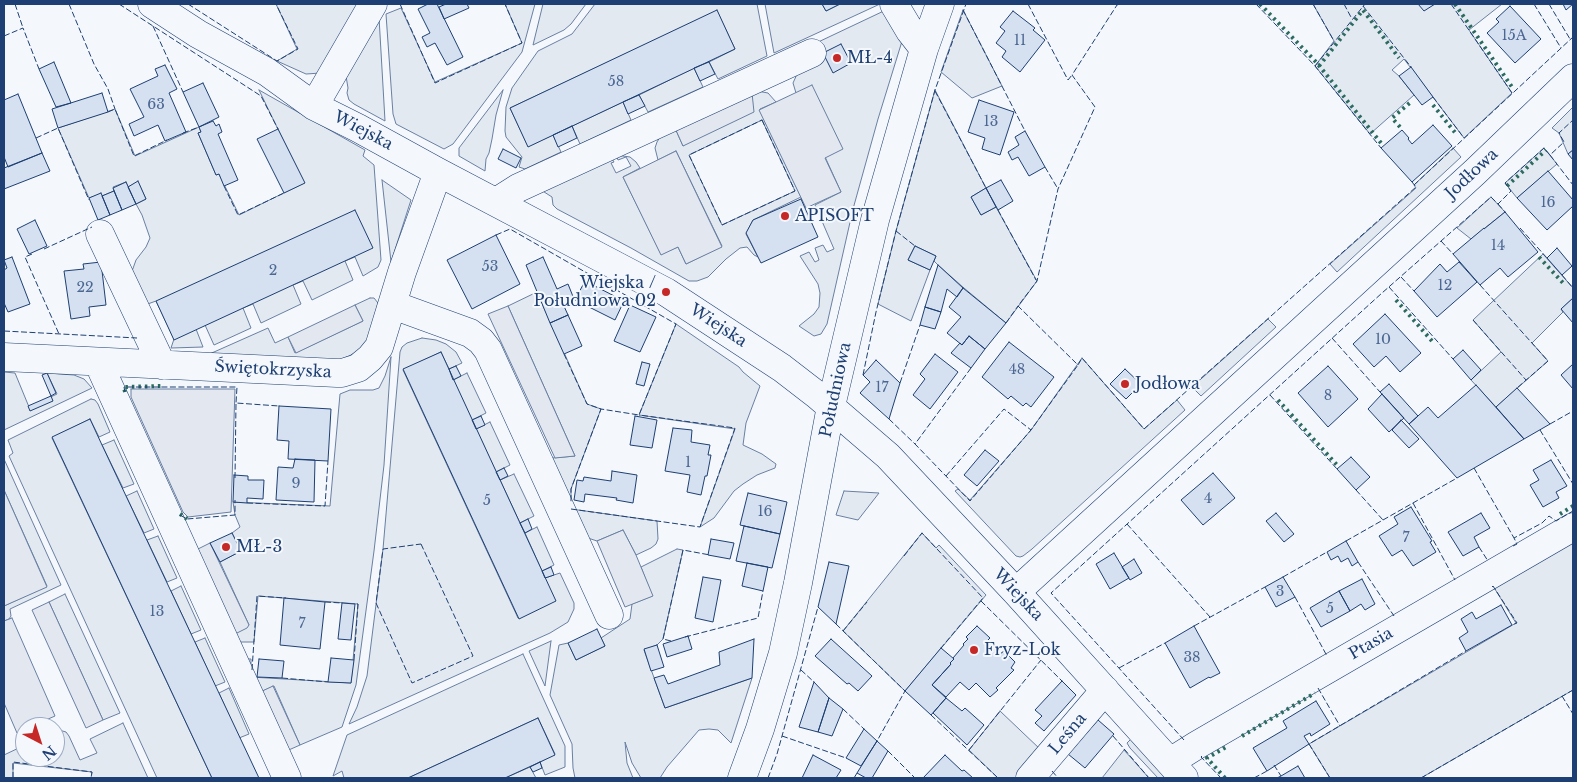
<!DOCTYPE html>
<html>
<head>
<meta charset="utf-8">
<style>
	body { margin:0 }
	#map { position:relative; width:1577px; height:782px; overflow:hidden; background:#f4f7fb; font-family:"Libre Baskerville",serif }
	canvas { display:block }
	.frame { position:absolute; inset:0; border:5px solid #1d3f73; pointer-events:none }
	.north { position:absolute; left:15px; top:717px; width:50px; height:50px; box-sizing:border-box; background:#f4f7fb; border:1px solid #9eadc5; border-radius:50%; rotate:140deg; font-size:14px; font-weight:700; line-height:20px; text-align:center; color:#1d3f73 }
	.north::after { content:''; display:block; margin:auto; width:18px; height:22px; background:#c62828; clip-path:polygon(50% 0,100% 100%,50% 72%,0 100%) }
</style>
</head>
<body>
<div id="map">
<canvas width="1577" height="782"></canvas>
<div class="frame"></div>
<div class="north">N</div>
</div>
<script>
const ctx = document.querySelector('canvas').getContext('2d');
ctx.lineJoin = 'round';
function paint(path, color) {
  ctx.fillStyle = color;
  ctx.fill(path, 'evenodd');
}
function poly(rows) {
  const path = new Path2D();
  for (const r of rows) {
    path.moveTo(r[0], r[1]);
    for (let i = 2; i < r.length; i += 2) path.lineTo(r[i], r[i + 1]);
  }
  return path;
}
function trace(path, color, width, dash) {
  ctx.strokeStyle = color;
  ctx.lineWidth = width;
  ctx.lineCap = dash ? 'butt' : 'round';
  ctx.setLineDash(dash || []);
  ctx.stroke(path);
}
function drawText(font, color, halo, rows, align = 'center') {
  ctx.font = font + ' "Libre Baskerville",serif';
  ctx.lineWidth = 4;
  ctx.setLineDash([]);
  ctx.textBaseline = 'middle';
  ctx.strokeStyle = halo;
  ctx.fillStyle = color;
  for (const [text, x, y, turn = 0] of rows) {
    ctx.save();
    ctx.translate(x, y);
    ctx.rotate((+turn || 0) * Math.PI / 180);
    ctx.textAlign = isNaN(turn) ? turn : align;
    if (halo) ctx.strokeText(text, 0, 0);
    ctx.fillText(text, 0, 0);
    ctx.restore();
  }
}
const green = poly([
	[276,4,364,4,321,73,306,74,277,61,297,49,276,4],
	[505,4,535,4,522,52,453,144,444,149,396,124,393,114,386,14,401,8,435,82,522,43,505,4],
	[543,4,586,4,571,24,564,30,533,45,543,4],
	[595,4,757,4,767,56,718,79,709,62,735,49,717,11,510,108,528,146,553,135,561,152,525,169,519,167,522,157,506,137,505,131,506,107,512,88,538,51,572,34,595,4],
	[765,4,822,4,826,11,840,4,880,4,774,53,765,4],
	[1313,4,1502,4,1469,30,1512,93,1464,138,1404,59,1392,70,1399,76,1414,95,1370,134,1315,66,1334,41,1313,4],
	[888,9,903,38,878,119,853,209,827,324,821,334,814,336,799,326,814,314,819,307,820,293,818,284,800,256,809,252,815,262,819,260,815,248,823,245,827,252,834,249,815,205,841,192,796,93,793,83,798,72,814,44,888,9],
	[963,10,1002,86,972,98,941,72,963,10],
	[379,17,385,121,354,104,349,100,347,93,348,88,346,76,379,17],
	[694,68,703,87,648,112,639,95,694,68],
	[259,90,365,150,363,156,374,165,381,260,378,267,363,276,355,257,345,261,353,280,312,300,303,281,293,285,301,304,261,323,253,304,243,308,251,328,214,345,205,325,196,329,203,347,171,348,174,339,156,301,145,305,131,274,136,260,146,247,150,238,142,215,136,204,146,199,138,182,128,187,126,182,113,187,114,191,102,196,101,194,89,198,58,128,115,109,135,156,199,127,201,132,198,133,216,175,219,174,239,215,304,183,259,90],
	[503,90,496,115,492,139,489,153,486,159,485,171,459,156,459,148,503,90],
	[935,90,986,188,971,197,981,215,996,207,1037,281,1006,323,964,288,938,265,934,261,936,256,915,246,908,260,930,270,911,321,878,304,896,231,935,90],
	[757,91,768,93,776,102,760,109,801,197,753,220,746,234,758,257,754,255,747,247,740,248,726,259,708,277,697,281,689,281,631,248,557,209,553,205,552,197,541,190,611,157,614,162,611,163,616,173,631,166,626,157,618,160,616,155,630,157,636,162,640,168,623,177,661,254,678,247,686,264,722,246,676,151,658,160,655,148,657,142,660,137,675,128,683,146,752,93,757,91],
	[762,120,795,191,722,225,689,155,762,120],
	[623,102,631,120,580,144,572,126,623,102],
	[1573,107,1573,150,1568,154,1559,133,1552,128,1573,107],
	[1453,148,1461,157,1337,272,1330,264,1416,188,1414,185,1453,148],
	[1544,148,1557,164,1517,198,1505,183,1544,148],
	[382,180,411,200,391,262,382,180],
	[1491,197,1505,212,1471,239,1457,228,1491,197],
	[1543,254,1573,288,1573,298,1561,309,1563,312,1532,343,1548,361,1496,407,1471,380,1501,352,1473,320,1543,254],
	[537,292,587,404,601,409,571,489,571,509,657,521,658,539,656,544,651,548,636,555,623,530,597,541,585,537,571,509,549,463,552,458,575,456,508,306,537,292],
	[370,298,374,298,378,303,369,338,359,350,351,355,337,361,205,356,268,328,275,343,288,337,295,353,363,321,355,305,370,298],
	[1268,319,1276,327,1201,396,1192,387,1268,319],
	[676,324,739,367,743,372,760,386,746,423,743,445,762,454,776,464,775,468,757,475,743,484,734,491,714,518,700,527,735,429,639,415,676,324],
	[422,338,436,340,446,344,456,352,462,363,449,369,441,352,403,370,518,618,545,578,560,573,574,603,574,609,568,622,550,633,349,724,357,707,367,676,383,549,400,352,402,347,407,343,422,338],
	[391,357,384,465,374,551,356,685,342,727,300,745,274,686,256,694,240,659,251,659,251,677,351,683,358,604,258,596,254,642,234,642,231,636,249,625,220,562,241,551,232,533,240,527,235,515,233,502,330,506,340,394,350,390,373,390,379,388,385,376,391,357],
	[1082,358,1144,429,1177,400,1185,410,1032,549,1023,556,1020,557,1016,556,955,491,958,489,970,500,1031,430,1082,358],
	[4,372,15,373,29,407,57,394,47,373,74,375,84,379,92,388,4,430,4,372],
	[467,373,486,413,472,420,453,380,467,373],
	[91,399,95,400,98,404,110,432,99,437,90,419,52,438,212,778,157,778,9,456,13,453,8,440,91,399],
	[490,422,510,465,496,472,476,429,490,422],
	[114,440,134,484,123,488,102,445,114,440],
	[4,459,61,585,10,609,11,616,9,619,4,621,4,606,47,586,4,490,4,459],
	[514,474,534,516,520,523,500,480,514,474],
	[137,491,154,529,144,533,126,496,137,491],
	[844,491,879,493,858,520,836,515,844,491],
	[537,527,554,565,542,571,525,533,537,527],
	[922,533,936,548,939,545,986,595,905,691,843,631,922,533],
	[158,536,177,578,167,582,147,540,158,536],
	[1573,536,1573,690,1421,778,1330,778,1309,744,1516,623,1493,586,1573,536],
	[677,549,683,550,663,639,657,645,644,650,665,708,752,678,731,743,718,730,709,729,699,730,667,767,660,778,641,778,632,763,625,742,627,763,633,778,575,778,573,768,572,744,550,695,559,645,568,643,576,660,605,646,601,638,630,619,632,604,652,596,641,567,677,549],
	[181,586,201,630,191,634,171,591,181,586],
	[65,594,120,713,103,720,49,602,65,594],
	[205,638,225,682,215,686,195,642,205,638],
	[551,641,545,686,529,651,551,641],
	[523,654,565,746,565,767,545,775,540,762,555,754,538,718,408,778,344,778,342,771,333,776,347,735,523,654],
	[229,688,249,734,239,738,219,693,229,688],
	[1000,711,1041,750,1017,778,998,778,969,750,1000,711],
	[123,723,148,778,91,778,92,772,13,763,13,778,4,778,4,755,25,745,25,757,55,757,55,732,59,730,66,732,69,736,80,760,97,753,90,739,123,723],
	[1132,738,1168,778,1158,778,1130,748,1127,743,1132,738],
	[1124,750,1149,778,1102,778,1124,750],
	[530,767,536,778,505,778,530,767]
]);
paint(green, '#e3e9f0');
trace(green, '#687fa3', 1);
const parking = poly([
	[812,85,843,149,825,158,841,192,806,208,759,110,812,85],
	[752,93,754,112,683,146,675,128,752,93],
	[676,151,722,247,686,264,678,247,661,255,623,177,676,151],
	[355,305,363,321,296,353,288,337,355,305],
	[508,306,575,456,555,458,488,314,508,306],
	[131,389,235,389,231,512,188,517,183,512,131,397,131,389],
	[4,490,47,587,4,606,4,490],
	[623,530,636,555,653,596,625,607,597,541,623,530],
	[210,543,249,625,247,628,231,636,192,552,210,543],
	[49,602,103,720,86,728,32,610,49,602],
	[12,618,55,716,30,727,25,727,25,729,17,733,4,703,4,621,12,618],
	[273,686,300,745,282,753,256,694,273,686]
]);
paint(parking, '#e3e8f0');
trace(parking, '#687fa3', 1);
const building = poly([
	[428,4,437,4,463,57,447,65,435,43,427,47,422,37,430,33,418,9,428,4],
	[446,4,467,4,469,8,444,19,439,7,446,4],
	[822,4,840,4,826,11,822,4],
	[1418,4,1435,4,1424,11,1418,4],
	[1563,4,1573,4,1566,10,1563,4],
	[1510,6,1541,39,1515,63,1487,33,1499,22,1496,19,1510,6],
	[717,10,735,49,528,147,510,108,717,10],
	[1013,11,1035,28,1033,30,1045,40,1020,72,1002,57,1006,51,996,43,1005,31,1000,27,1013,11],
	[841,44,851,63,833,73,823,53,841,44],
	[54,62,71,103,56,107,39,69,54,62],
	[709,62,715,74,700,81,694,68,709,62],
	[165,65,177,89,169,93,186,132,165,141,158,125,134,136,129,124,144,117,130,89,158,76,155,69,165,65],
	[1411,67,1433,97,1422,105,1399,76,1411,67],
	[203,83,219,117,199,127,183,92,203,83],
	[102,93,108,112,58,128,52,109,102,93],
	[18,94,42,153,8,167,4,157,4,100,18,94],
	[639,95,645,106,628,114,623,102,639,95],
	[979,100,1014,112,1000,155,982,149,985,138,968,132,979,100],
	[213,121,216,126,219,124,222,132,218,134,238,180,224,186,219,174,216,175,198,133,201,132,199,127,213,121],
	[1433,125,1452,146,1412,182,1381,148,1402,130,1409,138,1408,139,1412,144,1433,125],
	[572,126,577,138,558,147,553,135,572,126],
	[278,129,305,183,284,193,257,139,278,129],
	[1025,131,1045,167,1029,176,1018,157,1012,160,1008,152,1019,145,1015,137,1025,131],
	[503,149,521,158,516,168,498,159,503,149],
	[1573,150,1573,160,1568,154,1573,150],
	[42,153,50,171,4,189,4,168,42,153],
	[1548,171,1573,200,1573,206,1547,230,1517,198,1548,171],
	[1001,180,1013,201,998,210,986,188,1001,180],
	[138,181,146,199,136,204,128,187,138,181],
	[126,182,136,204,122,210,113,188,126,182],
	[986,188,996,207,981,215,971,197,986,188],
	[114,191,122,210,110,215,102,196,114,191],
	[101,193,110,215,98,220,89,198,101,193],
	[801,199,818,237,761,263,746,233,753,220,801,199],
	[355,210,373,248,174,340,156,301,355,210],
	[1505,212,1538,252,1508,277,1500,268,1480,285,1453,254,1484,228,1484,229,1505,212],
	[35,220,47,246,29,254,17,229,35,220],
	[496,235,520,284,472,309,447,260,496,235],
	[915,246,936,256,930,270,908,260,915,246],
	[1557,248,1572,266,1562,275,1547,258,1557,248],
	[12,257,30,304,8,312,4,303,4,270,7,268,4,260,12,257],
	[543,257,557,289,568,284,574,299,563,304,568,315,550,323,526,265,543,257],
	[101,262,106,305,89,307,90,316,71,319,64,271,84,269,83,264,101,262],
	[1459,262,1477,282,1437,317,1414,291,1440,264,1447,272,1459,262],
	[938,265,963,288,957,297,947,289,941,312,925,307,938,265],
	[585,281,624,301,615,320,575,300,585,281],
	[963,288,1006,323,985,349,969,336,962,345,947,333,961,317,949,307,963,288],
	[1573,298,1573,323,1561,309,1573,298],
	[630,305,656,317,640,352,614,341,630,305],
	[925,307,941,312,935,329,920,325,925,307],
	[1385,314,1421,353,1400,372,1386,356,1374,367,1353,344,1385,314],
	[568,315,582,346,564,354,550,323,568,315],
	[969,336,985,349,971,368,951,353,960,343,962,345,969,336],
	[1009,342,1054,377,1031,407,1026,403,1023,406,1011,396,1008,399,982,377,1009,342],
	[1463,350,1481,370,1471,380,1453,359,1463,350],
	[441,352,556,601,519,619,403,369,441,352],
	[935,354,958,372,930,409,913,395,925,379,920,374,935,354],
	[876,360,900,383,889,419,860,393,870,382,863,375,876,360],
	[642,362,650,364,644,386,636,384,642,362],
	[1573,364,1573,389,1561,375,1573,364],
	[456,366,461,376,453,380,449,369,456,366],
	[1328,366,1358,399,1328,427,1298,393,1328,366],
	[1125,369,1141,384,1126,399,1110,384,1125,369],
	[47,373,56,393,51,396,42,375,47,373],
	[1389,384,1418,416,1409,424,1380,392,1389,384],
	[1476,385,1524,439,1457,478,1409,424,1428,407,1438,418,1476,385],
	[1517,388,1550,424,1524,439,1496,407,1517,388],
	[1382,394,1404,418,1389,432,1368,409,1382,394],
	[51,396,53,401,30,411,28,406,51,396],
	[279,406,331,409,328,461,288,459,289,441,277,440,279,406],
	[481,416,485,425,476,429,472,420,481,416],
	[635,416,657,420,652,448,630,445,635,416],
	[90,419,102,445,259,778,212,778,52,437,90,419],
	[1401,420,1419,439,1409,448,1392,430,1401,420],
	[673,428,692,430,691,442,710,445,708,455,711,455,707,476,705,476,701,495,687,492,690,475,665,471,673,428],
	[985,450,999,461,977,486,964,475,985,450],
	[1351,457,1370,477,1356,490,1337,469,1351,457],
	[295,459,315,460,314,502,276,500,278,467,293,468,295,459],
	[1551,460,1567,486,1556,492,1559,498,1543,507,1530,485,1539,480,1533,470,1551,460],
	[504,468,508,476,500,480,496,472,504,468],
	[612,471,637,475,633,503,616,500,617,498,585,494,584,502,574,500,577,480,583,481,584,477,611,481,612,471],
	[1213,473,1235,498,1203,525,1181,500,1213,473],
	[234,475,248,476,248,480,264,480,263,499,247,498,247,503,233,502,234,475],
	[748,493,787,502,780,534,740,525,748,493],
	[1411,507,1432,541,1430,542,1436,552,1413,566,1402,550,1392,556,1379,536,1398,524,1394,517,1411,507],
	[1276,513,1294,534,1284,542,1266,521,1276,513],
	[1481,513,1490,528,1474,537,1479,547,1463,556,1448,532,1481,513],
	[528,519,532,529,525,533,520,523,528,519],
	[744,526,780,534,772,568,736,561,744,526],
	[232,533,241,551,220,562,210,543,232,533],
	[711,539,734,543,730,559,708,555,711,539],
	[1346,541,1358,562,1352,566,1348,558,1341,562,1338,556,1331,560,1327,552,1346,541],
	[1114,553,1129,578,1110,589,1096,564,1114,553],
	[1134,559,1142,573,1130,580,1122,567,1134,559],
	[829,562,849,566,836,624,818,607,829,562],
	[747,563,768,567,763,591,742,586,747,563],
	[551,567,554,575,545,578,542,571,551,567],
	[703,577,721,580,713,622,695,618,703,577],
	[1283,577,1295,597,1276,607,1265,587,1283,577],
	[1362,579,1375,604,1365,610,1361,604,1350,611,1339,591,1362,579],
	[1339,591,1350,611,1321,627,1310,608,1339,591],
	[284,598,325,602,320,649,280,645,284,598],
	[342,603,355,604,351,640,338,639,342,603],
	[1501,605,1512,625,1466,651,1459,638,1468,632,1461,619,1472,612,1476,619,1501,605],
	[977,626,990,638,987,641,1000,654,1004,651,1015,662,1011,668,1014,670,996,688,998,690,990,697,976,683,969,690,960,682,946,697,932,685,951,664,950,663,954,659,953,658,964,645,963,644,968,639,966,637,977,626],
	[1194,626,1220,673,1210,678,1209,677,1190,688,1165,643,1194,626],
	[597,629,605,646,576,660,568,643,597,629],
	[688,636,692,649,667,657,663,644,688,636],
	[754,639,752,678,665,708,654,678,664,675,668,684,720,665,719,652,754,639],
	[831,639,872,676,858,691,849,683,847,684,815,656,831,639],
	[657,645,664,667,651,671,644,649,657,645],
	[941,648,954,659,950,663,951,664,932,685,946,698,931,715,905,691,941,648],
	[331,658,354,660,351,683,328,682,331,658],
	[259,659,284,661,282,678,257,677,259,659],
	[1062,681,1076,695,1044,731,1035,723,1042,716,1035,710,1062,681],
	[814,682,829,698,818,732,799,727,814,682],
	[829,698,843,709,832,736,818,732,829,698],
	[946,698,962,711,965,708,984,725,967,745,933,713,946,698],
	[1316,701,1330,724,1311,736,1310,733,1304,736,1309,744,1267,771,1253,748,1287,728,1283,721,1316,701],
	[538,718,555,755,540,762,505,778,408,778,538,718],
	[1098,720,1114,734,1085,768,1068,754,1098,720],
	[864,729,877,741,861,766,846,758,864,729],
	[877,741,888,751,872,778,866,778,857,773,877,741],
	[813,755,841,770,836,778,802,778,813,755],
	[945,755,962,771,964,770,973,778,923,778,945,755],
	[540,762,542,768,533,772,530,767,540,762],
	[1298,766,1305,778,1277,778,1281,776,1298,766]
]);
paint(building, '#d5e0f0');
trace(building, '#1d3f73', 1);
const minor = poly([
	[152,4,198,34,267,72,314,106,358,128,438,172,666,292,782,368,817,395,888,456,1016,592,1184,778],
	[894,4,910,31,924,49],
	[314,106,373,4],
	[496,202,518,188,812,53],
	[100,234,162,365],
	[393,305,470,333,481,341,488,350,609,615],
	[4,357,337,373,342,373,358,368,370,358,379,347,402,272,438,172],
	[98,362,287,778],
	[1016,592,1475,172,1573,78],
	[1170,762,1197,745,1573,527],
	[742,778,760,729,783,653,798,583,831,406,875,220,924,49,940,4],
	[1030,778,1105,690]
]);
trace(minor, '#1d3f73', 29);
trace(minor, '#f4f7fb', 28);
trace(poly([
	[1260,4,1317,63,1381,143],
	[1455,4,1512,87],
	[1319,66,1363,10,1399,58],
	[1433,105,1457,135],
	[1400,127,1392,118,1412,101],
	[1507,186,1546,150],
	[1539,257,1564,284],
	[1396,300,1432,341],
	[125,392,124,387,162,386],
	[1278,400,1337,465],
	[180,514,187,519],
	[1560,514,1573,506],
	[1242,736,1315,693],
	[1225,778,1207,758,1226,747]
]), '#2c6c60', 4, [2.5, 4]);
trace(poly([
	[15,4,23,28],
	[69,4,94,64,108,89,115,109],
	[119,4,261,96,278,129],
	[188,4,277,61,298,49,276,4],
	[400,4,435,83,522,43,505,4],
	[1028,4,1068,80,1072,75],
	[1119,4,1117,5,1072,75,1095,107,1058,189,1037,281,1018,306,1078,365,1082,358,1144,429,1416,187,1412,182],
	[1256,4,1315,66,1381,148],
	[1313,4,1334,41],
	[1344,4,1352,19],
	[1451,4,1512,93],
	[1534,4,1561,48],
	[1549,4,1570,39],
	[1363,6,1411,67],
	[963,10,1025,131],
	[153,26,183,92],
	[4,36,23,28,39,69],
	[1315,66,1365,4],
	[935,91,986,188],
	[1433,97,1464,138],
	[108,112,115,109,134,156,167,140],
	[762,120,795,191,722,225,689,155,762,120],
	[183,133,199,127],
	[36,138,58,128,89,200],
	[1550,155,1573,185],
	[1045,167,1058,189],
	[1414,185,1573,37],
	[224,186,238,215,284,193],
	[1498,204,1506,213],
	[998,210,1036,280],
	[1520,228,1547,258],
	[896,231,915,246],
	[496,235,510,229,676,324,639,415,601,409],
	[1441,241,1453,254],
	[44,249,92,227],
	[32,254,25,257,59,334],
	[1562,275,1573,288],
	[1401,277,1414,291],
	[1480,285,1548,361,1517,388],
	[1389,287,1453,359],
	[1473,320,1526,380],
	[1006,323,1018,306],
	[4,331,137,338],
	[1332,338,1380,392],
	[564,354,587,404,601,409,571,489,571,502],
	[971,368,915,444,970,501,1031,430,1078,365],
	[863,375,876,312,896,231,935,90,966,4],
	[900,383,920,325],
	[125,392,124,387,237,387,236,403],
	[1270,395,1337,469],
	[889,419,915,444],
	[1550,424,1573,411],
	[1540,430,1573,484],
	[1474,468,1514,538],
	[946,476,1004,409,1031,430],
	[235,478,236,403,279,406],
	[1356,490,1383,520],
	[247,503,325,506,328,461],
	[1413,503,1455,580],
	[571,509,700,527,735,428,639,415],
	[180,515,187,519,235,515,235,500],
	[1127,524,1210,617],
	[1346,541,1457,478],
	[421,544,473,656,412,683,376,603,383,549,421,544],
	[1513,546,1517,544,1514,538,1542,523,1549,516,1556,521,1573,511],
	[1479,547,1488,561],
	[904,556,922,533,983,598,941,648],
	[1358,562,1394,616],
	[1283,577,1327,552],
	[1492,587,1493,586,1517,623,1512,625],
	[1295,597,1327,656],
	[981,601,1062,681],
	[325,602,342,603],
	[836,624,905,691,877,741],
	[1194,626,1265,587],
	[843,631,867,602],
	[685,637,758,618,763,591],
	[671,641,663,639,683,550,710,555],
	[354,660,358,604,355,604],
	[1119,668,1165,643],
	[252,670,257,596,286,598],
	[801,670,814,682],
	[282,678,328,682],
	[1318,688,1340,726],
	[1562,696,1573,714],
	[843,709,864,729],
	[931,715,998,778],
	[782,736,846,758],
	[1113,736,1149,778],
	[1184,740,1051,593,1382,293,1491,197,1498,204,1511,191,1505,183,1544,148,1550,155,1564,142,1559,133,1573,120],
	[969,750,1041,660],
	[888,751,915,778],
	[1202,756,1201,757,1221,778],
	[1274,765,1281,776],
	[1052,771,1058,778],
	[13,778,13,762,92,772,91,778],
	[768,778,777,754,818,607],
	[854,778,857,773],
	[1254,778,1267,771],
	[1330,778,1309,744,1466,651],
	[1421,778,1573,690]
]), '#1d3f73', 1, [6, 2.5]);
for (const [x, y, r, color] of [
	[837,58,5,"#c62828"],
	[785,216,5,"#c62828"],
	[666,292,5,"#c62828"],
	[1125,384,5,"#c62828"],
	[226,547,5,"#c62828"],
	[974,650,5,"#c62828"]
]) {
  const dot = new Path2D();
  dot.arc(x, y, r, 0, 2 * Math.PI);
  ctx.fillStyle = color;
  ctx.fill(dot);
  trace(dot, '#f4f7fb', 2);
}
drawText('14px', '#4b6792', null, [
	["15A",1514,36],
	["11",1020,41],
	["58",616,82],
	["63",156,105],
	["13",991,122],
	["16",1548,203],
	["14",1498,246],
	["53",490,267],
	["2",273,271],
	["12",1445,286],
	["22",85,288],
	["10",1383,340],
	["48",1017,370],
	["17",882,388],
	["8",1328,396],
	["1",688,463],
	["9",296,484],
	["4",1208,499],
	["5",487,501],
	["16",765,512],
	["7",1406,538],
	["3",1280,592],
	["5",1330,609],
	["13",157,612],
	["7",302,624],
	["38",1192,658]
]);
drawText('16px', '#1d3f73', '#f4f7fb', [
	["MŁ-4",847,58],
	["APISOFT",795,216],
	["Wiejska /",656,283,"right"],
	["Południowa 02",656,301,"right"],
	["Jodłowa",1135,384],
	["MŁ-3",236,547],
	["Fryz-Lok",984,650]
], 'left');
drawText('16px', '#1d3f73', '#f4f7fb', [
	["Wiejska",363,131,28],
	["Jodłowa",1472,174,-43],
	["Wiejska",718,326,33],
	["Świętokrzyska",273,370,3],
	["Południowa",836,390,-78],
	["Wiejska",1018,595,47],
	["Ptasia",1371,644,-30],
	["Leśna",1068,734,-50]
]);
</script>
</body>
</html>
